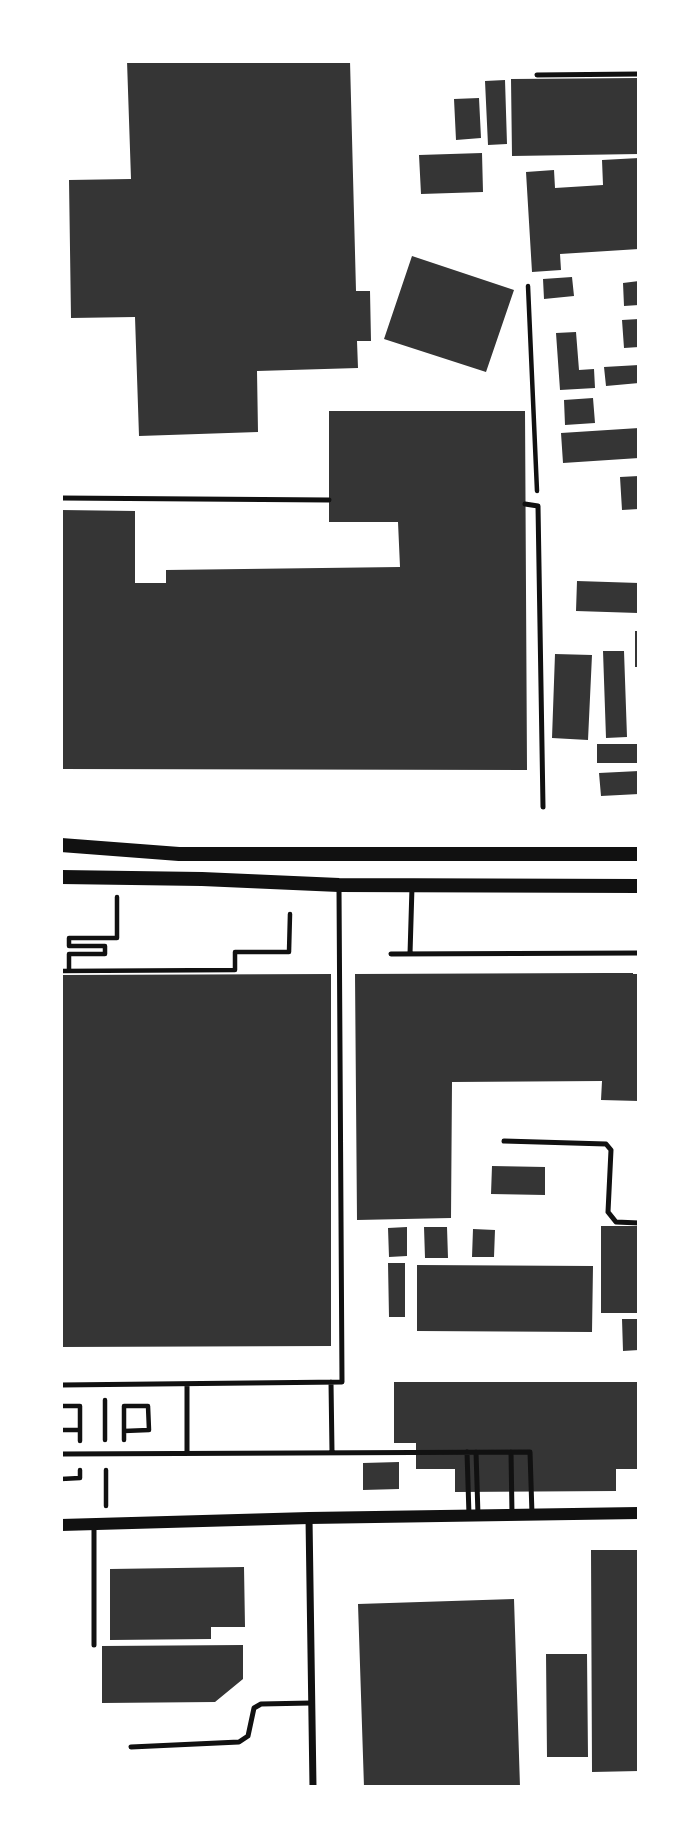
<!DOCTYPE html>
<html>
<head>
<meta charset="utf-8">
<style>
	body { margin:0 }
	#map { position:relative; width:700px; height:1848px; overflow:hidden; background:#fff; font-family:"Varela Round",sans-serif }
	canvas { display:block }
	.frame { position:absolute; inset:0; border:63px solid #fff; pointer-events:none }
</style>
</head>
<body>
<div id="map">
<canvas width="700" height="1848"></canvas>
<div class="frame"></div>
</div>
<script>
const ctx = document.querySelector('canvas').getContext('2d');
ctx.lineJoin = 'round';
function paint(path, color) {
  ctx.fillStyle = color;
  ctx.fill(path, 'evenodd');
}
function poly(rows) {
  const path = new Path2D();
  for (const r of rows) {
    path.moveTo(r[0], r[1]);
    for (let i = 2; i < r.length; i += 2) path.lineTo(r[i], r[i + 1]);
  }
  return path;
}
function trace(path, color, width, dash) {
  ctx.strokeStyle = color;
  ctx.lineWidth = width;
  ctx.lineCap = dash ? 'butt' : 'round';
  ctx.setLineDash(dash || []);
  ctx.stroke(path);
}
paint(poly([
	[127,61,350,61,356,291,370,291,371,341,357,341,358,368,257,371,258,432,139,436,135,317,71,318,69,180,131,179],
	[639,78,639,154,512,156,511,79],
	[505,80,507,144,488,145,485,81],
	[479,98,481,138,456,140,454,99],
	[482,153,483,192,421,194,419,155],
	[639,158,639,249,560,254,561,270,532,272,526,172,554,170,555,188,603,185,602,160],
	[412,256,514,290,486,372,384,339],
	[572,277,574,296,544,299,543,279],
	[639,281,639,305,624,306,623,283],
	[639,319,639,347,624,348,622,320],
	[576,332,579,370,594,369,595,388,560,390,556,333],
	[639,365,639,383,606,386,604,367],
	[593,398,595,423,565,425,564,400],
	[329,411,525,411,527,770,61,769,61,510,135,511,135,583,166,583,166,570,400,567,398,522,329,522],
	[639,428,639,458,563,463,561,433],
	[639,476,639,509,622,510,620,477],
	[577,581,639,583,638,613,576,611],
	[635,631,639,631,639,667,635,667],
	[603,651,624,651,627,737,606,738],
	[555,654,592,655,588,740,552,738],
	[597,744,639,744,639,763,597,763],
	[639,771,639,794,601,796,599,773],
	[605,973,633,973,633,974,639,974,639,1101,601,1100,602,1081,452,1082,451,1218,357,1220,355,974],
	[331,974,331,1346,61,1347,61,975],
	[492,1166,545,1167,545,1195,491,1194],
	[601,1226,639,1226,639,1313,601,1313],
	[407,1227,407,1256,389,1257,388,1228],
	[424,1227,447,1227,448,1258,425,1258],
	[473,1229,495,1230,494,1257,472,1257],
	[388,1263,405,1263,405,1317,389,1317],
	[417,1265,593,1266,592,1332,417,1331],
	[622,1319,639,1319,639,1350,623,1351],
	[394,1382,639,1382,639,1469,616,1469,616,1491,455,1492,455,1469,416,1469,416,1443,394,1443],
	[399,1462,399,1489,363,1490,363,1463],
	[591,1550,639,1550,639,1771,592,1772],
	[244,1567,245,1627,211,1627,211,1639,110,1640,110,1569],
	[514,1599,520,1787,364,1787,358,1604],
	[243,1645,243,1679,215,1702,102,1703,102,1646],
	[546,1654,587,1654,588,1757,547,1757]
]), '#353535');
trace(poly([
	[528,286,537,491],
	[61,971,235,970,235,952,289,952,290,914],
	[69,971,69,954,105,954,105,946,69,946,69,938,117,938,117,897],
	[105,1400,105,1440],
	[61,1406,80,1406,80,1441],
	[61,1430,80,1430],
	[124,1431,149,1430,148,1406,124,1406,124,1440],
	[106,1470,106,1506],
	[61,1479,80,1478,80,1470]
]), '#111', 4.5);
trace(poly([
	[537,75,639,74],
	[61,498,329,500],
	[525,504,538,506,543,807],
	[391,954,639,953],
	[410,954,412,887],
	[504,1141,606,1144,611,1150,608,1212,616,1222,639,1223],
	[331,1382,332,1452],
	[187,1384,187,1453],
	[61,1385,342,1382,339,888],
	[467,1452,469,1515],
	[476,1452,478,1515],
	[511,1452,512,1514],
	[61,1454,530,1452,532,1514],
	[94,1524,94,1645],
	[131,1747,239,1742,248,1736,254,1708,261,1704,311,1703]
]), '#111', 5);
trace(poly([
	[309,1518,313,1787]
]), '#111', 7);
trace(poly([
	[61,1525,309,1518,639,1513]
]), '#111', 12);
trace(poly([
	[61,845,179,854,639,854],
	[61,877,202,879,339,885,639,886]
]), '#111', 14);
</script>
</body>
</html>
